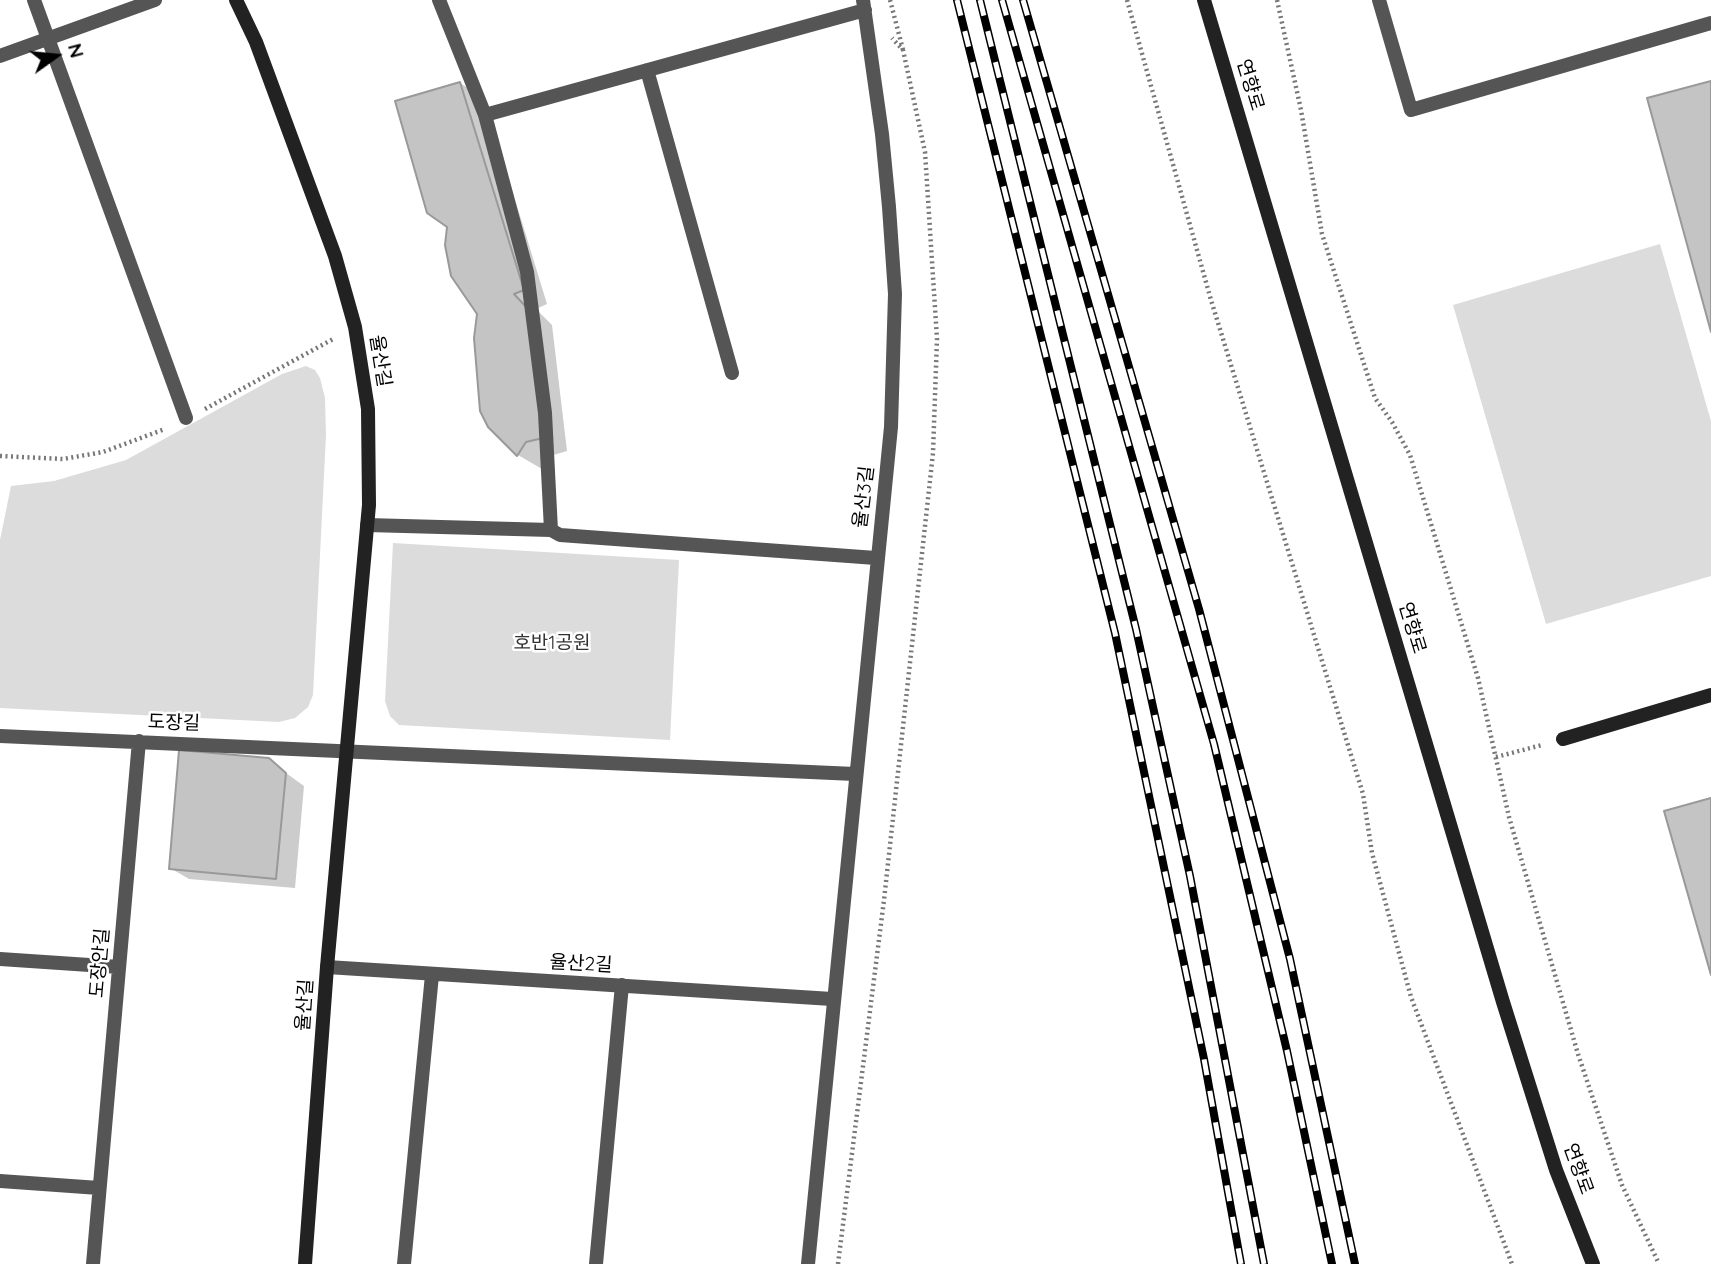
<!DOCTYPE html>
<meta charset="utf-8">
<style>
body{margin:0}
#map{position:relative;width:1711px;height:1264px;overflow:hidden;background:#fff;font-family:Quicksand,sans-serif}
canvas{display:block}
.north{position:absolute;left:21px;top:21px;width:70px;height:70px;-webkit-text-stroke:5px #fff;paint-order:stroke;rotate:75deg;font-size:19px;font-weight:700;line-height:28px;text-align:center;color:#000}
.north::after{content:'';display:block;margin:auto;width:24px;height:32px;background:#000;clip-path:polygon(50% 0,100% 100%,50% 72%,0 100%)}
</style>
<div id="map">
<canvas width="1711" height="1264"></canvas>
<div class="north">N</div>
</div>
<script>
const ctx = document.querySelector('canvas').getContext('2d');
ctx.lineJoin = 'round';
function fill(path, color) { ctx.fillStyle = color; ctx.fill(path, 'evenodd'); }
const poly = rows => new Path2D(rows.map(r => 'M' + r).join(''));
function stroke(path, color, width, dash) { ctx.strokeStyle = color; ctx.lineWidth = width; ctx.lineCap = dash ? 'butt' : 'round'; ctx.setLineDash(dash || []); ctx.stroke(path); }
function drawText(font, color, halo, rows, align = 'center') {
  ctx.font = font + ' Quicksand,"Noto Sans KR",sans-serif'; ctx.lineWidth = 5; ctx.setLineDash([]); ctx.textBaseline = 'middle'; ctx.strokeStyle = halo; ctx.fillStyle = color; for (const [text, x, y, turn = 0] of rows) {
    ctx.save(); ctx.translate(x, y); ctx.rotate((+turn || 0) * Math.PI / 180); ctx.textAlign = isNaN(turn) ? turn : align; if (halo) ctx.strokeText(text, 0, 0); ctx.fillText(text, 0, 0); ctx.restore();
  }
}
const green = poly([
 [1660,244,1711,421,1711,576,1546,624,1453,305],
 [306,366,315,370,320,378,325,398,326,435,313,695,308,707,295,718,279,722,0,708,0,540,11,486,54,481,126,460,282,374],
 [393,543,679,560,670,740,399,725,390,716,385,701]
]);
const shadow = poly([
 [460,83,484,98,547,304,536,309,552,325,567,451,550,456,542,469,518,455,489,426],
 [268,760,304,786,295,888,189,879,170,868]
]);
const building = poly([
 [1711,81,1711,332,1647,98,1711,81],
 [460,82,524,290,514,294,528,309,543,438,526,442,517,456,488,427,480,411,474,338,477,314,451,276,445,245,447,227,427,213,395,101,460,82],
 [179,750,269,758,286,773,276,879,169,869,179,750],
 [1711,798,1711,975,1664,811,1711,798]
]);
const path = poly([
 [890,0,903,50],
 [1127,0,1211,300,1363,794,1372,853,1411,997,1512,1264],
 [1277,0,1301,110,1322,234,1375,398,1392,422,1410,455,1478,678,1509,817,1578,1054,1622,1185,1659,1264],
 [205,409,335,338],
 [0,456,63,459,103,452,165,429],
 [1496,757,1542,745],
 [838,1264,884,900,933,453,937,339,925,152,903,50,892,38]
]);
const street = poly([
 [34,0,186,418],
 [439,0,485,115,527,272,545,413,551,530,560,535,876,558],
 [1379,0,1411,110,1711,23],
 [0,56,155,0],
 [647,70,732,373],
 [485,115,865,10],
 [367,525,551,530],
 [0,736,855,774],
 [0,959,119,967],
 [327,967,832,999],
 [0,1181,99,1188],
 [93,1264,139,741],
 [404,1264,432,975],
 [596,1264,622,985],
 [808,1264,891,427,895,294,889,207,882,134,863,0]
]);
const secondary = poly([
 [236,0,256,42,335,256,355,327,368,409,369,505,327,967,305,1264],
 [1204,0,1503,1002,1556,1170,1593,1264],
 [1563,739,1711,695]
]);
const rail = poly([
 [957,0,1115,633,1204,1059,1241,1264],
 [980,0,1136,629,1190,876,1264,1264],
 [1002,0,1214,744,1287,1051,1332,1264],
 [1023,0,1199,609,1290,959,1355,1264]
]);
const streetNames = [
 ["연향로",1250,85,73],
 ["율산길",380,361,81],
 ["율산3길",864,497,-83],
 ["연향로",1412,628,73],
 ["도장길",174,723,2],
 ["도장안길",100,963,-85],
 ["율산2길",581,964,3],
 ["율산길",305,1005,-86],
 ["연향로",1578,1169,70]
];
const parkNames = [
 ["호반1공원",552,643]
];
fill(green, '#dcdcdc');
fill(shadow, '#0003');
fill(building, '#c4c4c4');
stroke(building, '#999', 2);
stroke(path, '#777', 4.5, [2, 3.5]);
stroke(street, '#555', 14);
stroke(secondary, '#222', 14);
stroke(rail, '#000', 8);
stroke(rail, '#fff', 5, [16]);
drawText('19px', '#000', '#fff', streetNames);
drawText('19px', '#333', '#fff', parkNames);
</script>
